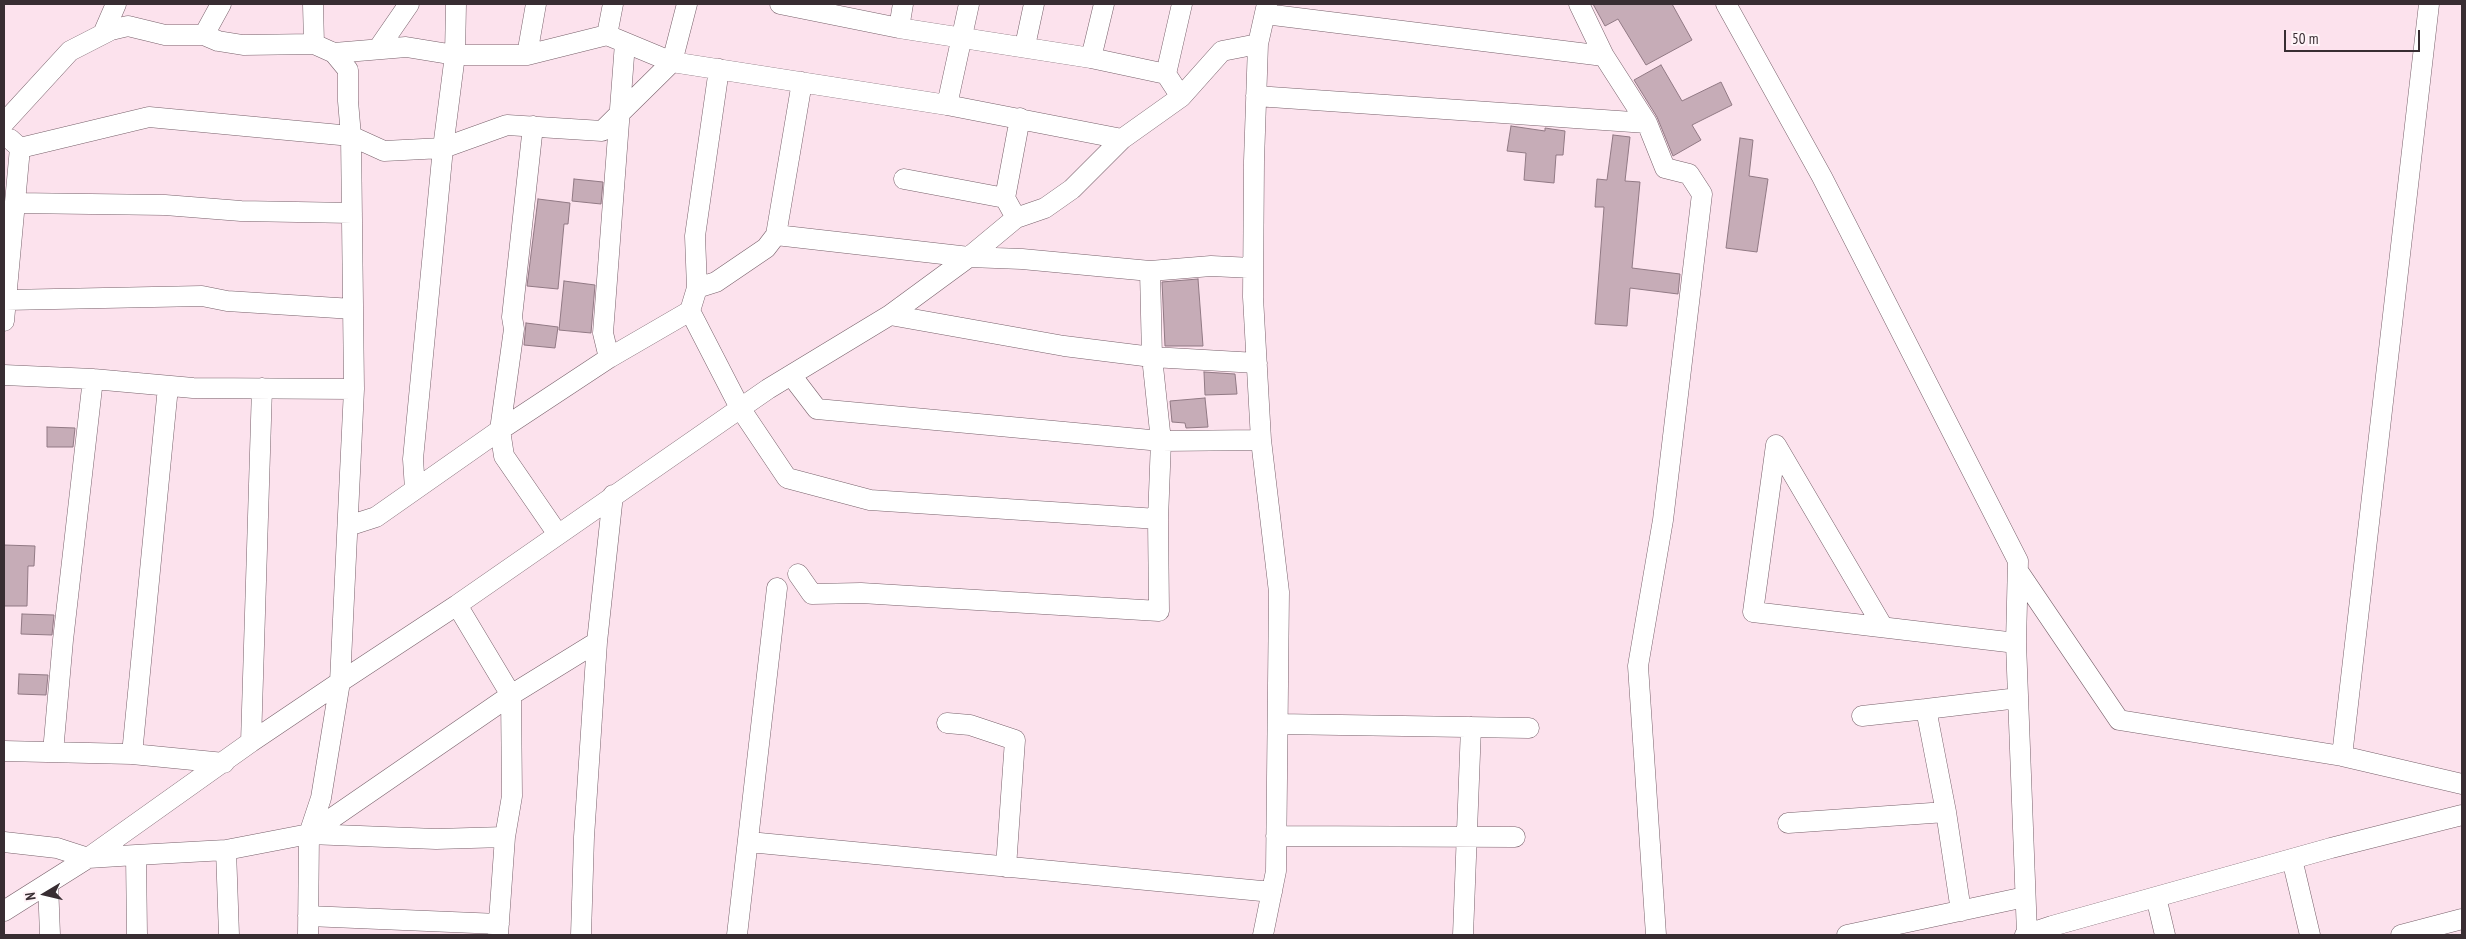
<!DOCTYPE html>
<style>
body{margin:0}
#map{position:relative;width:2466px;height:939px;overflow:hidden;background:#fce2ed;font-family:"PT Sans Narrow",sans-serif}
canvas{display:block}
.frame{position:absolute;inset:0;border:5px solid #382d32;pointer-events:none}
.north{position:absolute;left:20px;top:869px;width:50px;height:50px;-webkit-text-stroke:4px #fff4f8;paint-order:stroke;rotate:261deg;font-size:14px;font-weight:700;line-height:20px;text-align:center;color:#382d32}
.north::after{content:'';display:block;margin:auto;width:18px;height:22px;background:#382d32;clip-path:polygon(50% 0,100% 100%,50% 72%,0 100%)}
.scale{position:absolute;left:2284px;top:30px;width:136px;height:22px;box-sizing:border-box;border:2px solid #382d32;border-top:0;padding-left:6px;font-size:15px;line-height:18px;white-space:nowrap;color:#382d32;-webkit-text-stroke:4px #fff4f8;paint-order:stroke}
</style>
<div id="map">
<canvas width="2466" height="939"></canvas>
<div class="frame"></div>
<div class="north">N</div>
<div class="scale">50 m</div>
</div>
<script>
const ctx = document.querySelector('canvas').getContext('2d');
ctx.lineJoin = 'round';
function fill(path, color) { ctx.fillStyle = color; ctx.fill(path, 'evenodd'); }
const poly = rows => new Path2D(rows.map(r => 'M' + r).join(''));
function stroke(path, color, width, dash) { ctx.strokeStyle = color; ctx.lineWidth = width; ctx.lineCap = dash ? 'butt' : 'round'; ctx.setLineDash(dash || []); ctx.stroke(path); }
const building = poly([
 [1593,4,1672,4,1692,40,1646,65,1618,19,1605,26,1593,4],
 [1661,65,1682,101,1721,82,1732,105,1692,125,1701,140,1673,156,1657,117,1634,80,1661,65],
 [1511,126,1545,131,1545,128,1565,131,1563,155,1556,155,1554,183,1524,180,1526,153,1507,151,1511,126],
 [1613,135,1630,137,1625,181,1640,182,1632,268,1680,274,1678,294,1630,288,1627,326,1595,324,1604,207,1595,207,1597,179,1607,180,1613,135],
 [1740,138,1753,140,1749,176,1768,179,1757,252,1726,248,1740,138],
 [574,179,603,182,601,204,572,201,574,179],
 [538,199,570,203,568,224,564,224,558,289,527,286,538,199],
 [1198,279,1203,346,1165,346,1162,282,1198,279],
 [564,281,595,285,591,333,559,330,564,281],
 [526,323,558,327,555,348,524,345,526,323],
 [1204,372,1235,374,1237,394,1205,395,1204,372],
 [1205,398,1208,427,1186,428,1185,423,1172,422,1170,401,1205,398],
 [47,427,75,428,73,447,47,447,47,427],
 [4,545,35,546,34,566,28,566,27,606,4,606,4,545],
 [22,614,54,615,52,635,21,634,22,614],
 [19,674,48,675,46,695,18,694,19,674]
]);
const minor = poly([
 [221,4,204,35,218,41,243,45,314,44,334,53,348,70,348,101,351,136,384,151,443,148,507,125,602,131,672,62,607,35,613,4],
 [313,4,314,44],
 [687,4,672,62,947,105,1122,139],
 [780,4,899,28,1091,58,1166,74,1181,97],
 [1579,4,1604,56],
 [1726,4,1822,177,2018,561,2016,643,2027,934],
 [899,28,903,4],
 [103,34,116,4],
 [1025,46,1034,4],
 [378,49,409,4],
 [334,53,406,47,455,55,527,55,607,35],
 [527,55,536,4],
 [1091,58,1104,4],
 [719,69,695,236,697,288,690,311,740,408,787,478,870,500,1158,519],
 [1166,74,1182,4],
 [1256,96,1647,123,1604,56,1265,14],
 [947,105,969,4],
 [4,123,70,51,111,30,128,26,165,35,204,35],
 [1647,123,1665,168,1689,174,1702,194,1663,520,1638,666,1656,935],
 [533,126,512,317,514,329,500,430,504,456,557,533],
 [4,138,10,139,20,148,4,321],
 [20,148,149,117,351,136,354,389,340,682,251,742,88,858,136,855,137,935],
 [904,179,1005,198],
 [16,203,165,205,241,211,352,213],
 [1016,218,1005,198,1020,118],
 [776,235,969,257,1016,218,1045,208,1072,189,1122,139,1181,97,1222,51,1258,44],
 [697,288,716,282,766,248,776,235,802,82],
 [6,300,202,296,227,301,353,309],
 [890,315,1064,346,1152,357,1257,363],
 [609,358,603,333,625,43],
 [4,375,93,379,193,388,354,389],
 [791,375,817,409,1161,441,1261,440],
 [415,489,413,459,443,148,455,55,456,4],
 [348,526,376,517,500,430,609,358,690,311],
 [2018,571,2119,720,2342,756,2462,784],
 [798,574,812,594,861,593,1159,611,1158,519,1161,441,1152,357,1150,271],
 [457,605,511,695,512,796,505,837,498,935],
 [1883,627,1776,445,1753,612,2016,643],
 [1862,716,1926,709],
 [947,723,970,725,1015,740,1006,867],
 [1278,724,1529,728],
 [251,742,262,388],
 [4,751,132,754,224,763],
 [53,752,63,640,93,379],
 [132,754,168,387],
 [2342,756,2429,4],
 [1946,812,1961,911],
 [1788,823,1946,812,1926,709,2018,698],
 [309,834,321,798,340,682,457,605,768,389,890,315,969,257,1022,259,1150,271,1211,266,1253,268],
 [309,834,511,695,597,642],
 [309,834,436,839,505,837],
 [1276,836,1515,837],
 [4,842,57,848,88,858,4,911],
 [749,842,1272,892],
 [226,850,229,935],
 [136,855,226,850,309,834,308,935],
 [2292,859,2310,935],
 [48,883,50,935],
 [2156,897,2165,935],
 [308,916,499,924],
 [581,935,584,837,597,642,613,495],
 [737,935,777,588],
 [1263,935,1276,871,1279,592,1261,440,1253,297,1254,161,1258,44,1267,4],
 [1463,935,1471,727],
 [1847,935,2025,897],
 [2025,935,2052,926,2331,848,2462,815],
 [2401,935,2462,919]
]);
fill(building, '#c6acb7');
stroke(building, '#917984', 1);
stroke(minor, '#78616b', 21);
stroke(minor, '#fff', 20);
</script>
